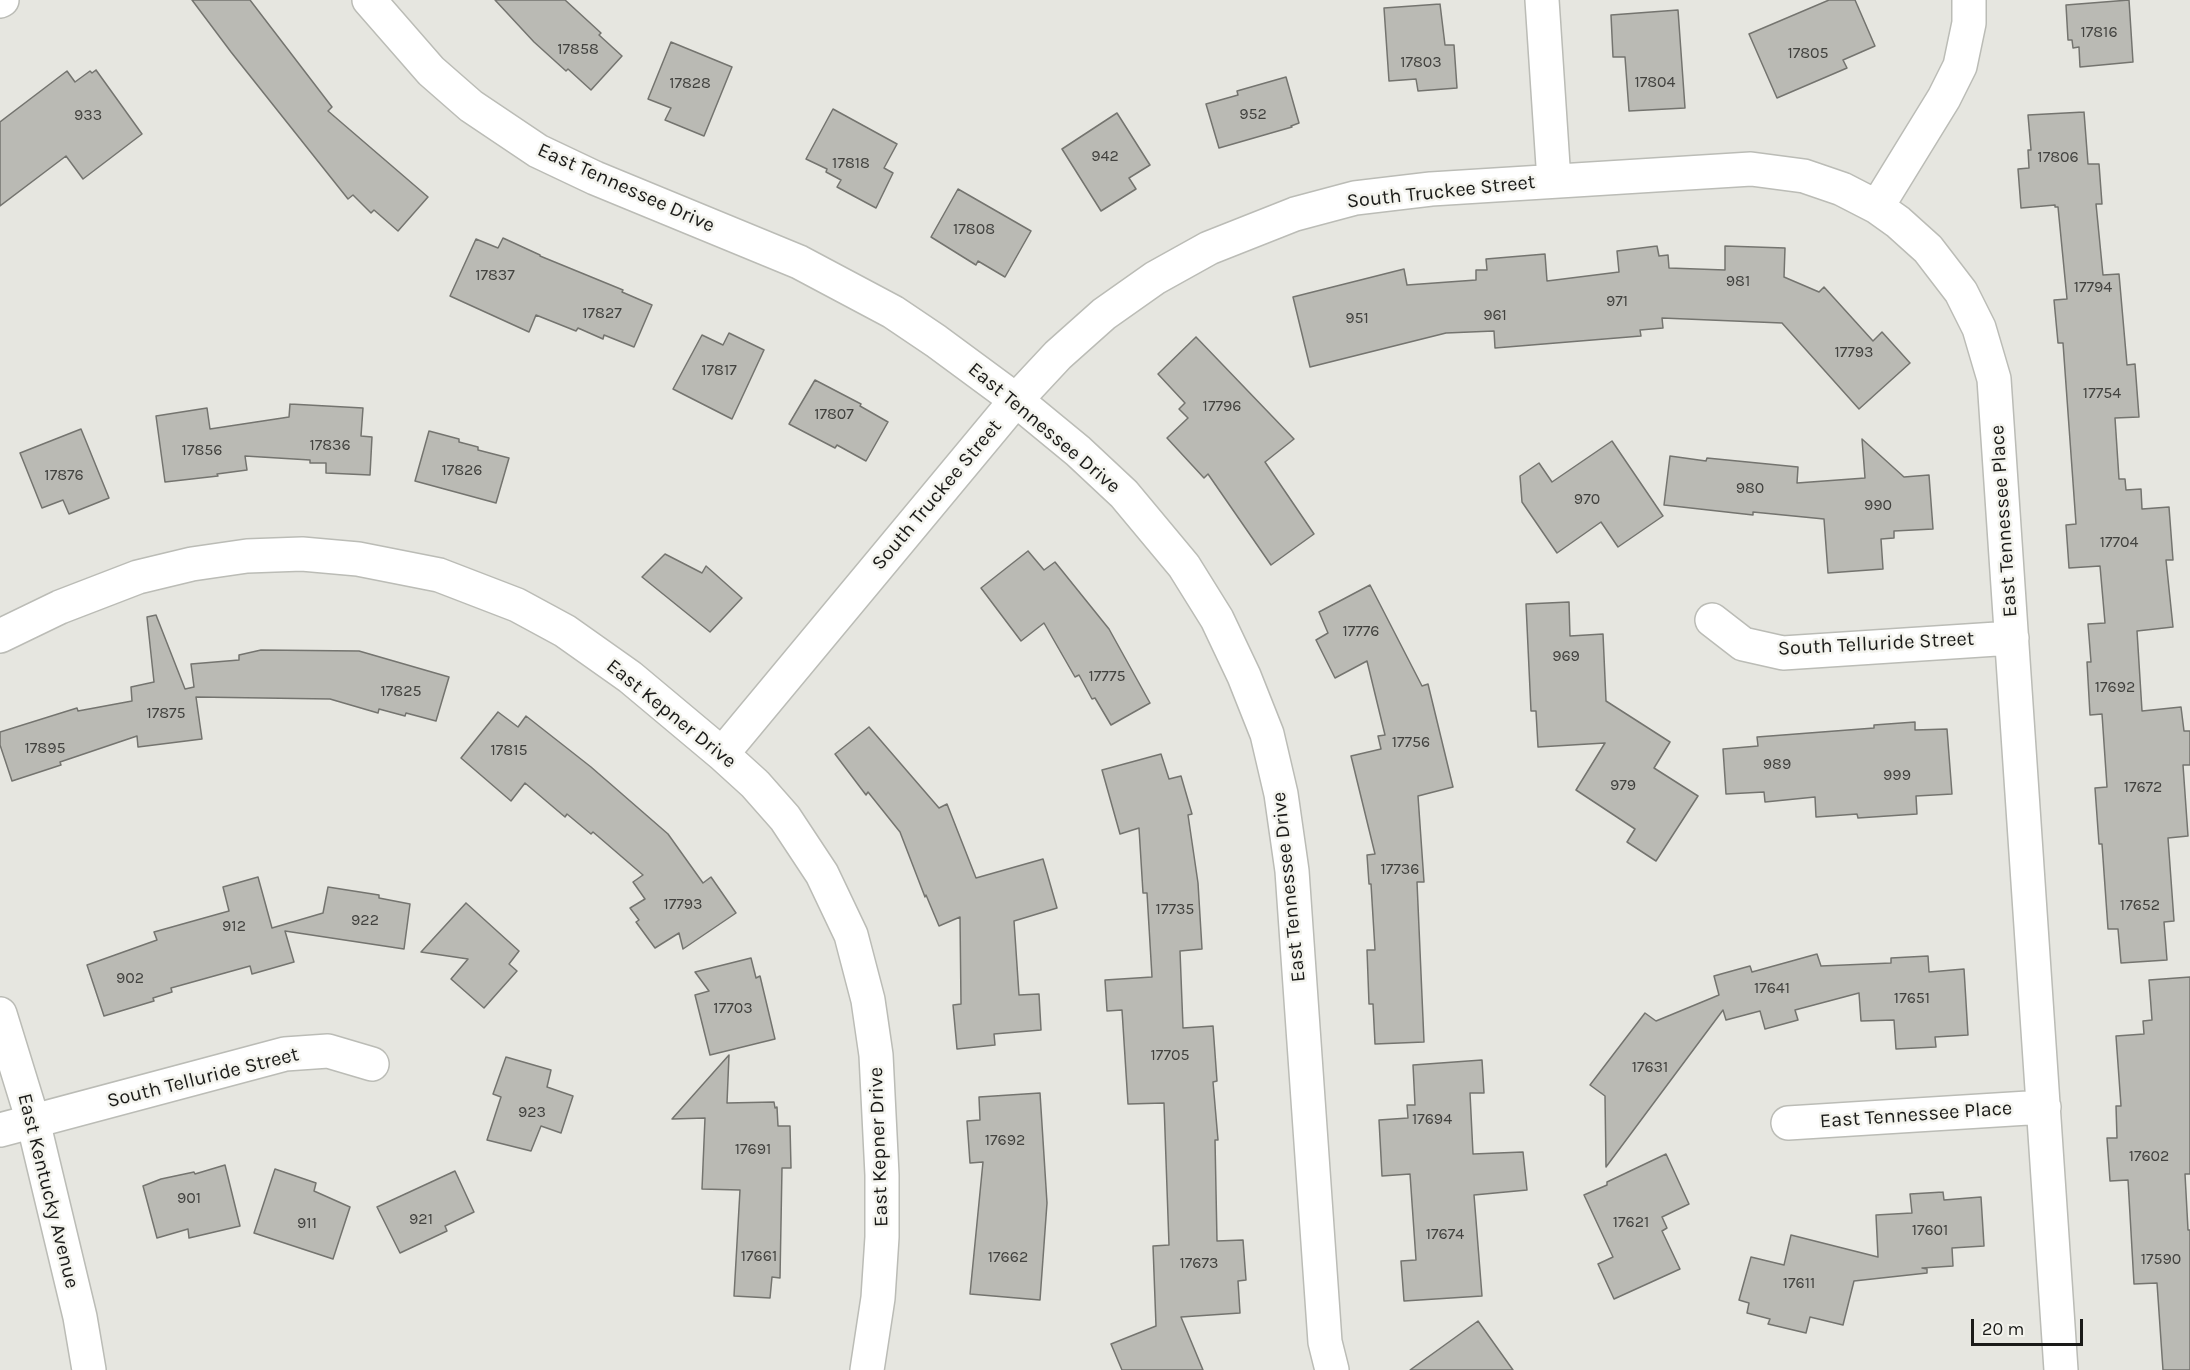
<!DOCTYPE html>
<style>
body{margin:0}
#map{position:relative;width:2190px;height:1370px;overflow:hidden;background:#e6e6e0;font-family:Karla,sans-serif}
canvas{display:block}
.scale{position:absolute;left:1971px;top:1319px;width:112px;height:27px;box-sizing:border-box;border:3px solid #1a1a18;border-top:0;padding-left:8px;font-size:18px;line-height:21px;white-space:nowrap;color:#1a1a18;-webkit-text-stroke:4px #f3f3ed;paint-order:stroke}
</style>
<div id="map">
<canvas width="2190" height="1370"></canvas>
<div class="scale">20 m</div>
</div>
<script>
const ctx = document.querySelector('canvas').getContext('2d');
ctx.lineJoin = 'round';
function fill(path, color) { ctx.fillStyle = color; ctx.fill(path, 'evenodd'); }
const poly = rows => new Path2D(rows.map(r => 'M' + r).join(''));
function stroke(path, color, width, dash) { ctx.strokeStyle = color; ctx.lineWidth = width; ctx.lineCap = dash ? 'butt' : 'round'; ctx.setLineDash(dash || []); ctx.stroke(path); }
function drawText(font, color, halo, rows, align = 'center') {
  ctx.font = font + ' Karla,sans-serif'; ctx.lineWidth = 5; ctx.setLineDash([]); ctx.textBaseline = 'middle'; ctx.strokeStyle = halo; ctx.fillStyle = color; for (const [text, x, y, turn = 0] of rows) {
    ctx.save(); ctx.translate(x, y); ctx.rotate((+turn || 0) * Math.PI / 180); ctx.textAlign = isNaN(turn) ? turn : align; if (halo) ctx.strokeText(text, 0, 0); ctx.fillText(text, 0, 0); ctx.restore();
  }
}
const building = poly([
 [192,0,250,0,332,107,328,111,428,197,398,231,374,210,371,213,353,195,348,199,231,52,192,0],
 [495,0,565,0,601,33,599,35,622,56,591,90,568,69,566,71,534,42,495,0],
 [1829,0,1855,0,1875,46,1843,60,1847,68,1777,98,1749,34,1829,0],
 [2129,0,2133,62,2080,67,2079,47,2073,48,2072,40,2068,40,2066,5,2129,0],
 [1440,4,1445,45,1454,45,1457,88,1418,91,1416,79,1389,81,1384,8,1440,4],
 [1678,10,1685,108,1629,111,1625,57,1613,57,1611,15,1678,10],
 [671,42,732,67,704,136,665,120,671,108,648,99,671,42],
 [96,70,142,134,83,179,66,156,0,206,0,122,67,71,75,82,90,71,92,73,96,70],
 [1286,77,1299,123,1291,126,1292,127,1219,148,1206,104,1238,95,1237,91,1286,77],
 [833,109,897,144,884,168,893,173,876,208,837,187,841,180,826,172,827,169,806,159,833,109],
 [2084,112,2088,164,2099,164,2102,204,2096,204,2103,275,2119,274,2127,365,2135,364,2139,417,2115,418,2119,479,2125,479,2126,490,2141,489,2142,509,2169,507,2173,560,2166,560,2173,627,2137,631,2142,711,2181,707,2184,731,2190,731,2190,765,2183,765,2188,836,2168,838,2174,921,2164,922,2167,960,2121,963,2118,929,2108,929,2102,844,2099,844,2095,788,2107,787,2102,714,2090,715,2087,662,2091,662,2088,624,2105,623,2100,566,2069,568,2066,525,2076,524,2063,343,2058,343,2054,300,2067,299,2058,207,2055,207,2055,205,2021,208,2018,169,2029,168,2028,150,2031,150,2028,115,2084,112],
 [1117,113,1150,165,1129,178,1136,189,1101,211,1062,149,1117,113],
 [958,189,1031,231,1005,277,978,261,976,265,931,237,958,189],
 [503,238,540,255,540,256,623,290,622,292,652,305,634,347,604,335,603,339,578,328,576,331,536,315,529,332,450,296,476,239,498,248,503,238],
 [1657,246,1659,256,1668,255,1669,268,1725,270,1725,246,1785,248,1784,277,1819,292,1824,287,1873,341,1882,332,1910,363,1859,409,1782,323,1662,318,1663,328,1640,330,1641,336,1495,348,1494,331,1446,333,1310,367,1293,297,1404,269,1407,285,1476,280,1476,270,1487,270,1486,259,1545,254,1547,281,1619,272,1617,251,1657,246],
 [729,333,764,350,732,419,673,389,702,335,723,345,729,333],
 [1196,337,1294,439,1265,462,1314,534,1271,565,1208,474,1204,478,1167,438,1188,418,1179,409,1185,403,1158,374,1196,337],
 [815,380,861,404,860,406,888,422,866,461,837,445,835,448,789,424,815,380],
 [290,404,363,408,361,436,372,437,370,475,326,473,326,463,310,463,310,460,245,456,247,470,217,474,218,476,165,482,156,416,207,408,210,429,289,417,290,404],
 [81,429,109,498,69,514,63,500,42,508,20,453,81,429],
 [429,431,459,439,459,442,478,447,478,450,509,458,496,503,415,481,429,431],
 [1862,439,1904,477,1929,475,1933,529,1894,531,1894,538,1881,539,1883,569,1828,573,1824,519,1753,512,1753,515,1664,505,1670,456,1706,461,1707,458,1798,467,1797,483,1865,478,1862,439],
 [1612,441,1663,516,1618,547,1601,522,1557,553,1522,502,1520,476,1539,463,1552,482,1612,441],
 [1028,551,1044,570,1055,562,1109,629,1150,703,1111,725,1095,698,1092,699,1079,675,1075,677,1044,623,1021,641,981,588,1028,551],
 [665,554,702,573,706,566,742,598,710,632,642,577,665,554],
 [1370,585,1422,686,1428,684,1453,787,1418,796,1424,882,1417,882,1424,1042,1375,1044,1373,1004,1369,1004,1367,950,1375,950,1371,884,1369,884,1367,855,1375,854,1351,756,1381,749,1378,736,1385,735,1367,661,1335,678,1316,640,1328,633,1319,612,1370,585],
 [1569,602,1570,636,1603,634,1606,701,1670,742,1654,768,1698,796,1656,861,1627,842,1635,829,1576,790,1605,743,1538,747,1536,711,1531,711,1526,604,1569,602],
 [156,615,185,689,194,687,191,664,239,660,239,655,261,650,359,651,449,677,436,721,406,713,405,716,379,709,378,713,330,699,196,697,202,739,138,747,137,736,60,762,61,765,12,781,0,745,0,732,77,708,78,711,132,701,131,687,154,682,147,617,156,615],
 [498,712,518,727,526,716,591,767,668,834,703,883,711,877,736,913,683,949,679,933,655,948,636,922,639,920,630,908,645,899,633,882,643,875,593,832,591,834,567,814,565,817,525,783,511,801,461,758,498,712],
 [1915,722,1915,730,1947,729,1952,794,1916,796,1917,814,1858,818,1857,814,1816,817,1815,797,1765,802,1764,792,1726,794,1723,749,1758,746,1757,737,1874,728,1874,725,1915,722],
 [869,727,939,808,947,804,976,878,1043,859,1057,908,1014,921,1019,995,1039,994,1041,1030,994,1034,995,1045,957,1049,953,1005,961,1004,960,917,939,926,926,895,925,897,900,832,868,792,866,795,835,754,869,727],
 [1161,754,1169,779,1181,776,1192,814,1188,815,1198,883,1202,949,1180,951,1183,1028,1213,1026,1217,1081,1213,1082,1218,1140,1215,1140,1217,1241,1243,1240,1246,1280,1238,1281,1240,1313,1181,1317,1203,1370,1122,1370,1111,1344,1156,1326,1153,1246,1169,1245,1164,1103,1128,1104,1122,1010,1107,1011,1105,980,1152,977,1147,893,1143,893,1139,828,1120,834,1102,770,1161,754],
 [258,877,272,928,323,913,328,887,379,895,379,898,410,904,404,949,285,931,294,962,252,974,250,966,171,988,172,992,153,998,154,1001,104,1016,87,965,157,940,154,932,229,911,223,887,258,877],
 [466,903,519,951,509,964,517,971,484,1008,451,979,468,959,421,952,466,903],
 [1817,954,1821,966,1891,963,1891,958,1928,956,1929,972,1964,969,1968,1035,1935,1037,1936,1047,1896,1049,1894,1020,1861,1021,1859,993,1795,1010,1798,1020,1765,1029,1760,1011,1726,1020,1723,1010,1606,1167,1605,1096,1590,1085,1645,1013,1656,1021,1719,995,1714,976,1721,974,1750,966,1752,972,1817,954],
 [751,958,756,978,760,976,775,1039,710,1055,695,995,709,991,695,972,751,958],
 [2190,977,2190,1174,2185,1174,2188,1230,2190,1230,2190,1370,2163,1370,2157,1283,2134,1284,2128,1180,2110,1181,2107,1138,2117,1138,2116,1106,2121,1106,2116,1036,2144,1034,2143,1021,2152,1020,2149,980,2190,977],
 [729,1055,727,1103,774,1102,775,1108,777,1107,778,1126,790,1126,791,1168,782,1168,780,1278,772,1277,770,1298,734,1296,740,1190,702,1189,705,1118,672,1119,729,1055],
 [506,1057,551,1070,547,1087,573,1096,561,1133,541,1126,531,1151,487,1140,501,1097,493,1094,506,1057],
 [1482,1060,1484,1093,1470,1093,1473,1154,1523,1152,1527,1190,1474,1195,1482,1296,1404,1301,1401,1261,1416,1260,1410,1174,1382,1176,1379,1120,1408,1118,1407,1105,1415,1105,1413,1065,1482,1060],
 [1040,1093,1047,1203,1040,1300,970,1294,983,1162,970,1163,967,1121,980,1120,979,1097,1040,1093],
 [1666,1154,1689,1204,1662,1217,1667,1228,1662,1231,1680,1269,1614,1299,1598,1264,1613,1257,1584,1195,1607,1185,1607,1182,1666,1154],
 [225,1165,240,1226,189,1238,188,1229,157,1238,143,1186,161,1179,194,1172,195,1174,225,1165],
 [275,1169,316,1183,314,1191,350,1207,333,1259,254,1233,275,1169],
 [455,1171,474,1212,445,1226,447,1231,400,1253,377,1207,455,1171],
 [1943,1192,1944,1200,1981,1197,1984,1246,1952,1248,1953,1266,1922,1268,1927,1269,1927,1273,1854,1281,1843,1325,1810,1317,1806,1333,1768,1324,1770,1319,1747,1313,1749,1303,1739,1300,1751,1257,1784,1265,1791,1235,1878,1257,1876,1215,1912,1213,1910,1194,1943,1192],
 [1478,1321,1513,1370,1410,1370,1478,1321]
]);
const minor = poly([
 [369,0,431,71,471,106,538,151,595,178,799,262,893,312,936,341,1016,400,1078,451,1124,494,1184,566,1217,619,1244,676,1267,734,1281,794,1292,871,1325,1342,1332,1370],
 [1542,0,1554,181],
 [1877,207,1944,98,1960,66,1969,23,1969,0],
 [1712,620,1743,644,1783,653,2012,638],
 [0,636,60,607,138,577,192,564,247,556,302,554,358,559,439,575,517,605,565,631,630,677,722,754,755,784,785,818,822,874,851,935,868,1000,876,1055,882,1175,882,1237,878,1298,867,1370],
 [722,754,1016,400,1058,355,1104,314,1155,278,1209,248,1295,214,1355,198,1431,189,1751,169,1804,176,1842,189,1877,207,1898,222,1928,249,1961,292,1979,328,1994,379,2061,1370],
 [1788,1123,2044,1107],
 [0,1130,285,1054,328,1051,372,1064]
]);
const tertiary = poly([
 [0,1,2,0],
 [0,1014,33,1121,80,1317,89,1370]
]);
const numberNames = [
 ["17816",2099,32],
 ["17858",578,49],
 ["17805",1808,53],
 ["17803",1421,62],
 ["17804",1655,82],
 ["17828",690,83],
 ["952",1253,114],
 ["933",88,115],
 ["942",1105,156],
 ["17806",2058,157],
 ["17818",851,163],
 ["17808",974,229],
 ["17837",495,275],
 ["981",1738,281],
 ["17794",2093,287],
 ["971",1617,301],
 ["17827",602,313],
 ["961",1495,315],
 ["951",1357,318],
 ["17793",1854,352],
 ["17817",719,370],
 ["17754",2102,393],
 ["17796",1222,406],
 ["17807",834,414],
 ["17836",330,445],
 ["17856",202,450],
 ["17826",462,470],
 ["17876",64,475],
 ["980",1750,488],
 ["970",1587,499],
 ["990",1878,505],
 ["17704",2119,542],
 ["17776",1361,631],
 ["969",1566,656],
 ["17775",1107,676],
 ["17692",2115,687],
 ["17825",401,691],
 ["17875",166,713],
 ["17756",1411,742],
 ["17895",45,748],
 ["17815",509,750],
 ["989",1777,764],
 ["999",1897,775],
 ["979",1623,785],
 ["17672",2143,787],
 ["17736",1400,869],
 ["17793",683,904],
 ["17652",2140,905],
 ["17735",1175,909],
 ["922",365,920],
 ["912",234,926],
 ["902",130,978],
 ["17641",1772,988],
 ["17651",1912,998],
 ["17703",733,1008],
 ["17705",1170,1055],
 ["17631",1650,1067],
 ["923",532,1112],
 ["17694",1432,1119],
 ["17692",1005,1140],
 ["17691",753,1149],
 ["17602",2149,1156],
 ["901",189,1198],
 ["921",421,1219],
 ["17621",1631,1222],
 ["911",307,1223],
 ["17601",1930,1230],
 ["17674",1445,1234],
 ["17661",759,1256],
 ["17662",1008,1257],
 ["17590",2161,1259],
 ["17673",1199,1263],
 ["17611",1799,1283]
];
const streetNames = [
 ["East Tennessee Drive",626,188,24],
 ["South Truckee Street",1441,192,-6],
 ["East Tennessee Drive",1044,428,40],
 ["South Truckee Street",937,495,-50],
 ["East Tennessee Place",2004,521,-94],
 ["South Telluride Street",1876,644,-3],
 ["East Kepner Drive",671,714,39],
 ["East Tennessee Drive",1289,887,-96],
 ["South Telluride Street",203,1078,-14],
 ["East Tennessee Place",1916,1115,-4],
 ["East Kepner Drive",879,1147,-92],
 ["East Kentucky Avenue",48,1191,76]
];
fill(building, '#babab4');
stroke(building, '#74746f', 1.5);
stroke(minor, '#bbbcb6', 36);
stroke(tertiary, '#bbbcb6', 36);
stroke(minor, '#fff', 33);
stroke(tertiary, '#fff', 33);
drawText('16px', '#42423f', null, numberNames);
drawText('20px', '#1a1a18', '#f3f3ed', streetNames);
</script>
